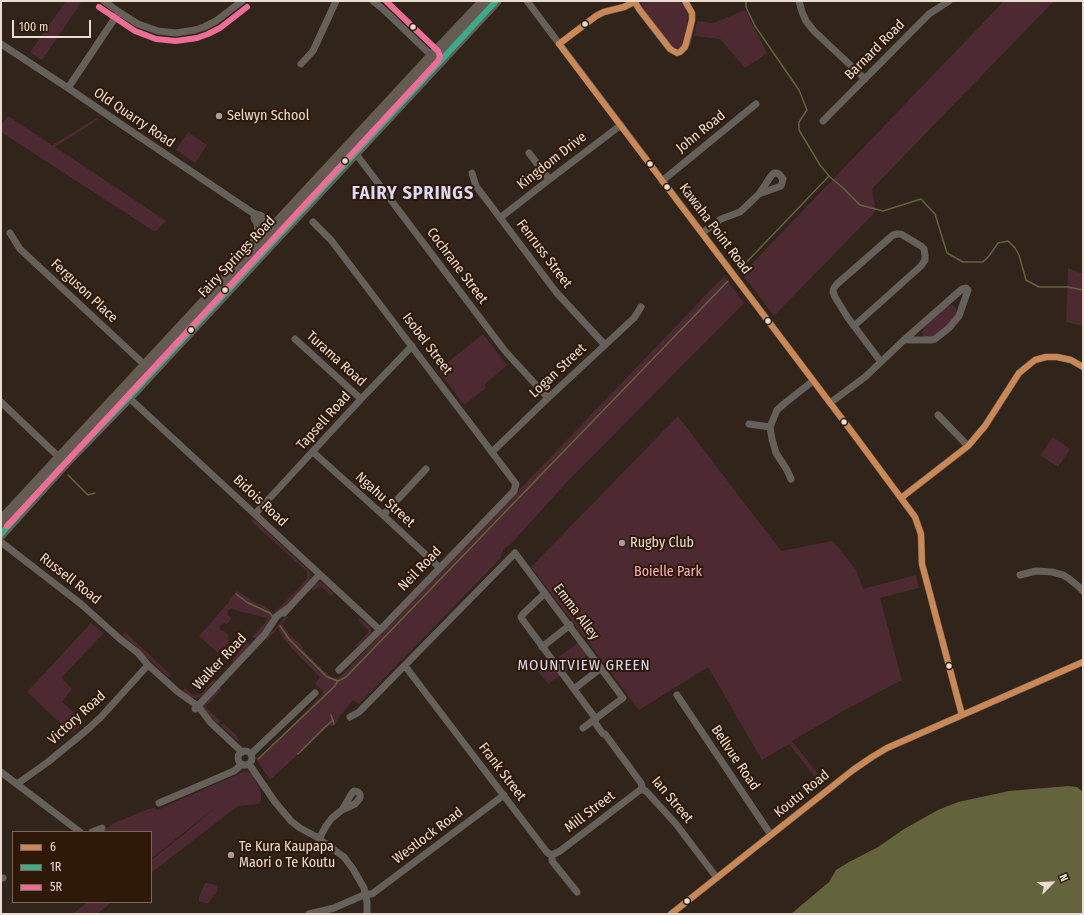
<!DOCTYPE html>
<style>
body{margin:0}
#map{position:relative;width:1084px;height:915px;overflow:hidden;background:#30241b;font-family:"Fira Sans Condensed",sans-serif}
canvas{display:block}
.frame{position:absolute;inset:0;border:2px solid #ebdcd2;pointer-events:none}
.legend{position:absolute;left:12px;top:831px;width:140px;height:72px;box-sizing:border-box;background:#2e1908;border:1px solid #7a6759;margin:0;padding:5px 7px;list-style:none;font-size:12px;color:#ebdcd2}
.legend li{display:flex;align-items:center;gap:8px;height:20px}
.legend b{width:20px;border:1px solid #7a6759}
.north{position:absolute;left:1032px;top:863px;width:40px;height:40px;-webkit-text-stroke:3px #2e1908;paint-order:stroke;rotate:66deg;font-size:11px;font-weight:700;line-height:16px;text-align:center;color:#ebdcd2}
.north::after{content:'';display:block;margin:auto;width:14px;height:18px;background:#ebdcd2;clip-path:polygon(50% 0,100% 100%,50% 72%,0 100%)}
.scale{position:absolute;left:12px;top:20px;width:79px;height:18px;box-sizing:border-box;border:2px solid #ebdcd2;border-top:0;padding-left:5px;font-size:12px;line-height:14px;white-space:nowrap;color:#ebdcd2;-webkit-text-stroke:3px #2e1908;paint-order:stroke}
</style>
<div id="map">
<canvas width="1084" height="915"></canvas>
<div class="frame"></div>
<ul class="legend">
<li><b style="height:5px;background:#cc8854"></b>6</li>
<li><b style="height:5px;background:#3aac88"></b>1R</li>
<li><b style="height:5px;background:#ed6d96"></b>5R</li>
</ul>
<div class="north">N</div>
<div class="scale">100 m</div>
</div>
<script>
const ctx = document.querySelector('canvas').getContext('2d');
ctx.lineJoin = 'round';
function fill(path, color) { ctx.fillStyle = color; ctx.fill(path, 'evenodd'); }
const poly = rows => new Path2D(rows.map(r => 'M' + r).join(''));
function stroke(path, color, width, dash) { ctx.strokeStyle = color; ctx.lineWidth = width; ctx.lineCap = dash ? 'butt' : 'round'; ctx.setLineDash(dash || []); ctx.stroke(path); }
function drawText(font, color, halo, rows, align = 'center') {
  ctx.font = font + ' "Fira Sans Condensed",sans-serif'; ctx.lineWidth = 4; ctx.setLineDash([]); ctx.textBaseline = 'middle'; ctx.strokeStyle = halo; ctx.fillStyle = color; for (const [text, x, y, turn = 0] of rows) {
    ctx.save(); ctx.translate(x, y); ctx.rotate((+turn || 0) * Math.PI / 180); ctx.textAlign = isNaN(turn) ? turn : align; if (halo) ctx.strokeText(text, 0, 0); ctx.fillText(text, 0, 0); ctx.restore();
  }
}
const green = poly([
 [66,1,82,1,42,60,30,52],
 [643,1,681,1,686,8,688,17,685,41,681,47,678,48,671,47,642,7,642,3],
 [1004,1,1054,1,872,189,876,211,774,316,742,274],
 [745,10,767,53,745,68,720,39,694,36,697,21,713,23],
 [8,116,52,145,97,118,99,119,55,147,166,221,155,232,1,132,1,125],
 [188,132,207,145,195,163,176,150],
 [1068,268,1083,274,1083,326,1066,322],
 [724,276,744,303,567,482,510,545,504,548,500,559,359,704,353,700,339,717,336,723,332,726,330,725,270,780,257,760,323,694,322,690,315,684,320,677,298,655,283,638,278,628,266,641,264,638,266,637,275,629,286,615,288,617,282,624,286,629,289,634,303,647,302,649,325,672,327,673,331,677,339,678],
 [951,305,954,306,956,309,956,314,946,327,933,337,923,337,922,332,924,327,948,306],
 [483,334,507,365,484,385,486,388,464,405,438,370],
 [678,416,781,551,833,541,856,570,863,589,916,575,919,588,880,598,902,680,843,711,792,741,825,783,821,785,789,744,762,760,708,667,639,710,531,567],
 [1053,437,1070,449,1058,467,1040,455],
 [254,519,309,571,311,575,310,578,310,580,255,639,252,637,268,619,264,617,238,611,231,608,227,611,228,613,227,614,231,618,229,622,227,624,224,623,221,625,219,628,220,630,224,631,228,635,229,643,218,653,199,636,229,602,230,598,237,591,248,597,251,601,265,606,273,614,307,579,307,572,251,521],
 [320,582,324,584,333,593,331,596,322,587,316,588,313,591,311,588,315,584],
 [359,618,371,628,371,633,357,647,355,646,368,633,368,630,358,620],
 [91,623,104,633,61,678,72,689,62,702,85,722,71,733,27,692],
 [125,632,171,675,170,675,168,677,123,635],
 [247,642,250,645,234,662,232,660],
 [579,642,588,655,565,672,556,659],
 [550,661,561,675,548,684,538,671],
 [214,679,216,681,200,697,195,698,190,697,183,691,185,688,193,695,201,694],
 [220,687,221,690,205,707,221,721,218,724,206,712,203,708,203,706,204,703],
 [223,723,235,734,240,740,237,741,221,726],
 [243,772,248,772,253,775,261,792,261,800,259,804,238,806,151,873,151,860,184,834,218,805,151,859,151,832,103,832,112,824,148,809,154,808,157,810],
 [205,883,213,884,217,886,218,890,210,901,208,903,199,902,199,897],
 [88,902,112,902,97,914,72,914]
]);
const water = poly([
 [1068,786,1077,787,1083,792,1083,914,791,914,829,882,836,870,849,862,878,847,904,829,938,810,958,802,1009,791]
]);
const stream = poly([
 [746,1,746,7,755,26,799,90,807,110,799,122,799,130,820,165,830,177,843,188,860,205,883,211,921,199,935,214,947,253,963,262,983,262,989,256,998,243,1008,241,1015,248,1019,255,1026,280,1039,287,1068,287,1083,290],
 [740,269,829,176],
 [68,475,88,495,95,493],
 [236,594,248,603,270,613,273,617],
 [280,626,289,639,327,677,338,681,346,677,728,281],
 [331,715,334,724],
 [298,754,325,727,333,720],
 [258,759,334,687,338,681]
]);
const minor = poly([
 [104,1,119,12,138,24,158,31,176,33,195,30,204,27,216,21,242,1],
 [373,1,383,9,434,58],
 [527,1,855,436,915,517,921,534,922,564,962,715],
 [799,1,802,12,806,21,814,31,865,79],
 [635,2,639,9,670,49,677,53,680,52,685,47,687,42,692,20,692,13,685,1],
 [1,44,68,88,125,127,253,213,260,215,273,222,278,223],
 [559,44,596,16,604,12,624,7,636,1],
 [301,64,313,51,336,1],
 [68,88,119,12],
 [823,121,929,14,949,1],
 [353,150,505,351,548,398],
 [529,153,549,179],
 [472,173,476,186,556,292,605,345],
 [662,181,756,104],
 [500,218,546,182,621,125],
 [313,222,331,240,516,484,514,491,380,630,339,670],
 [10,233,20,249,148,368],
 [702,233,721,219,740,212,759,194,771,176,774,173,777,173,780,175,782,178,783,179,782,183,781,186,759,194],
 [854,326,921,266,925,260,925,255,924,249,921,246,901,234,897,234,893,235,837,284,834,288,833,292,835,297,848,318,881,362],
 [295,339,361,399],
 [126,395,380,630],
 [1,402,62,460],
 [830,403,865,377,904,340,962,289,966,288,968,290,959,316,949,328,935,339,931,340,904,340],
 [938,415,968,446],
 [749,424,770,427],
 [313,452,383,515,440,568],
 [492,452,548,398,634,318,641,307],
 [791,479,787,470,776,453,772,439,770,427,777,410,785,403,813,381],
 [901,498,968,446,985,426,1019,373,1031,363,1035,360,1046,357,1057,357,1071,360,1083,367],
 [255,514,361,399,412,346],
 [383,515,426,469],
 [1,542,81,604,120,639,138,653,148,665,178,692,198,706,210,722,242,752],
 [1020,575,1036,571,1052,572,1063,575,1068,578,1078,586,1083,591],
 [545,593,523,614,521,617,522,619,596,719],
 [284,613,319,575],
 [542,647,570,625],
 [405,666,546,851,548,853,552,855,552,861,577,892],
 [574,689,601,668],
 [677,695,771,835],
 [195,709,265,634,277,616,287,609],
 [350,717,359,712,515,553,623,698,583,728],
 [593,720,603,734,605,734,641,783,643,790,646,791,676,824,717,878],
 '238 758a7 7 0 1 1 14 0a7 7 0 1 1-14 0Z',
 [251,754,315,693],
 [249,764,275,802,291,821,300,828,315,836,344,857,353,869,364,888,367,902,367,914],
 [1,772,80,832],
 [17,784,48,762,88,729,101,717,148,665],
 [159,803,234,771,241,765],
 [92,832,102,828],
 [319,839,326,826,332,818,342,810,355,804,360,798,360,794,358,792,354,791,352,793,342,810],
 [552,855,560,851,640,790,643,790],
 [1,878,3,878],
 [309,914,334,908,366,894,372,894,504,795],
 [671,914,853,770,872,757,887,748,1083,662]
]);
const highway = poly([
 [253,244,257,239,260,232,259,223,256,218],
 [1,521,432,56,484,1],
 [1,534,65,463,129,397,496,1]
]);
const bus1 = poly([
 [636,1,624,7,604,12,596,16,559,44,855,436,915,517,921,534,922,564,962,715],
 [635,2,639,9,670,49,677,53,680,52,685,47,692,20,692,13,685,1],
 [901,498,968,446,985,426,1019,373,1035,360,1046,357,1057,357,1071,360,1083,367],
 [671,914,853,770,872,757,887,748,1083,662]
]);
const bus2 = poly([
 [1,534,65,463,129,397,496,1]
]);
const bus3 = poly([
 [99,7,135,31,156,39,176,41,197,38,208,34,220,28,247,7],
 [7,526,438,61,440,56,438,51,386,1]
]);
const markers = [
 [585,24,3.5,"#ebdcd2"],
 [413,27,3.5,"#ebdcd2"],
 [219,116,4,"#aa9c92"],
 [345,161,3.5,"#ebdcd2"],
 [650,164,3.5,"#ebdcd2"],
 [667,187,3.5,"#ebdcd2"],
 [225,290,3.5,"#ebdcd2"],
 [768,321,3.5,"#ebdcd2"],
 [191,330,3.5,"#ebdcd2"],
 [844,422,3.5,"#ebdcd2"],
 [622,543,4,"#aa9c92"],
 [949,666,3.5,"#ebdcd2"],
 [231,855,4,"#aa9c92"],
 [687,901,3.5,"#ebdcd2"]
];
const streetNames = [
 ["Barnard Road",875,50,-45],
 ["Old Quarry Road",134,118,34],
 ["John Road",701,132,-39],
 ["Kingdom Drive",552,161,-38],
 ["Kawaha Point Road",715,229,53],
 ["Fenruss Street",544,254,53],
 ["Fairy Springs Road",237,257,-47],
 ["Cochrane Street",457,266,53],
 ["Ferguson Place",84,291,43],
 ["Isobel Street",427,344,53],
 ["Turama Road",336,359,42],
 ["Logan Street",558,371,-43],
 ["Tapsell Road",324,421,-48],
 ["Ngahu Street",385,500,42],
 ["Bidois Road",260,501,43],
 ["Neil Road",420,569,-46],
 ["Russell Road",70,579,38],
 ["Emma Alley",576,612,53],
 ["Walker Road",220,662,-47],
 ["Victory Road",77,718,-42],
 ["Bellvue Road",735,758,56],
 ["Frank Street",502,772,53],
 ["Koutu Road",802,794,-39],
 ["Ian Street",672,800,50],
 ["Mill Street",590,812,-37],
 ["Westlock Road",428,836,-37]
];
const poiNames = [
 ["Selwyn School",227,116],
 ["Rugby Club",630,543],
 ["Te Kura Kaupapa",239,847],
 ["Maori o Te Koutu",239,863]
];
const parkNames = [
 ["Boielle Park",668,572]
];
const neighbourhoodNames = [
 ["MOUNTVIEW GREEN",584,666]
];
const districtNames = [
 ["FAIRY SPRINGS",413,194]
];
fill(green, '#4d2a31');
fill(water, '#63633c');
stroke(stream, '#63633c', 1.5);
stroke(minor, '#656059', 7);
stroke(highway, '#645b52', 11);
stroke(bus1, '#cc8854', 6);
stroke(bus2, '#3aac88', 6);
stroke(bus3, '#ed6d96', 6);
for (const [x, y, r, color] of markers) { const dot = new Path2D(); dot.arc(x, y, r, 0, 2 * Math.PI); ctx.fillStyle = color; ctx.fill(dot); stroke(dot, '#2e1908', 1.5); }
drawText('14px', '#ebdcd2', '#2e1908', streetNames);
drawText('14px', '#ebdcd2', '#2e1908', poiNames, 'left');
drawText('14px', '#fdb1c0', '#2e1908', parkNames);
ctx.letterSpacing = '1px';
drawText('15px', '#dad9f6', '#2e1908', neighbourhoodNames);
ctx.letterSpacing = '0px';
ctx.letterSpacing = '1px';
drawText('bold 18px', '#dad9f6', '#2e1908', districtNames);
ctx.letterSpacing = '0px';
</script>
